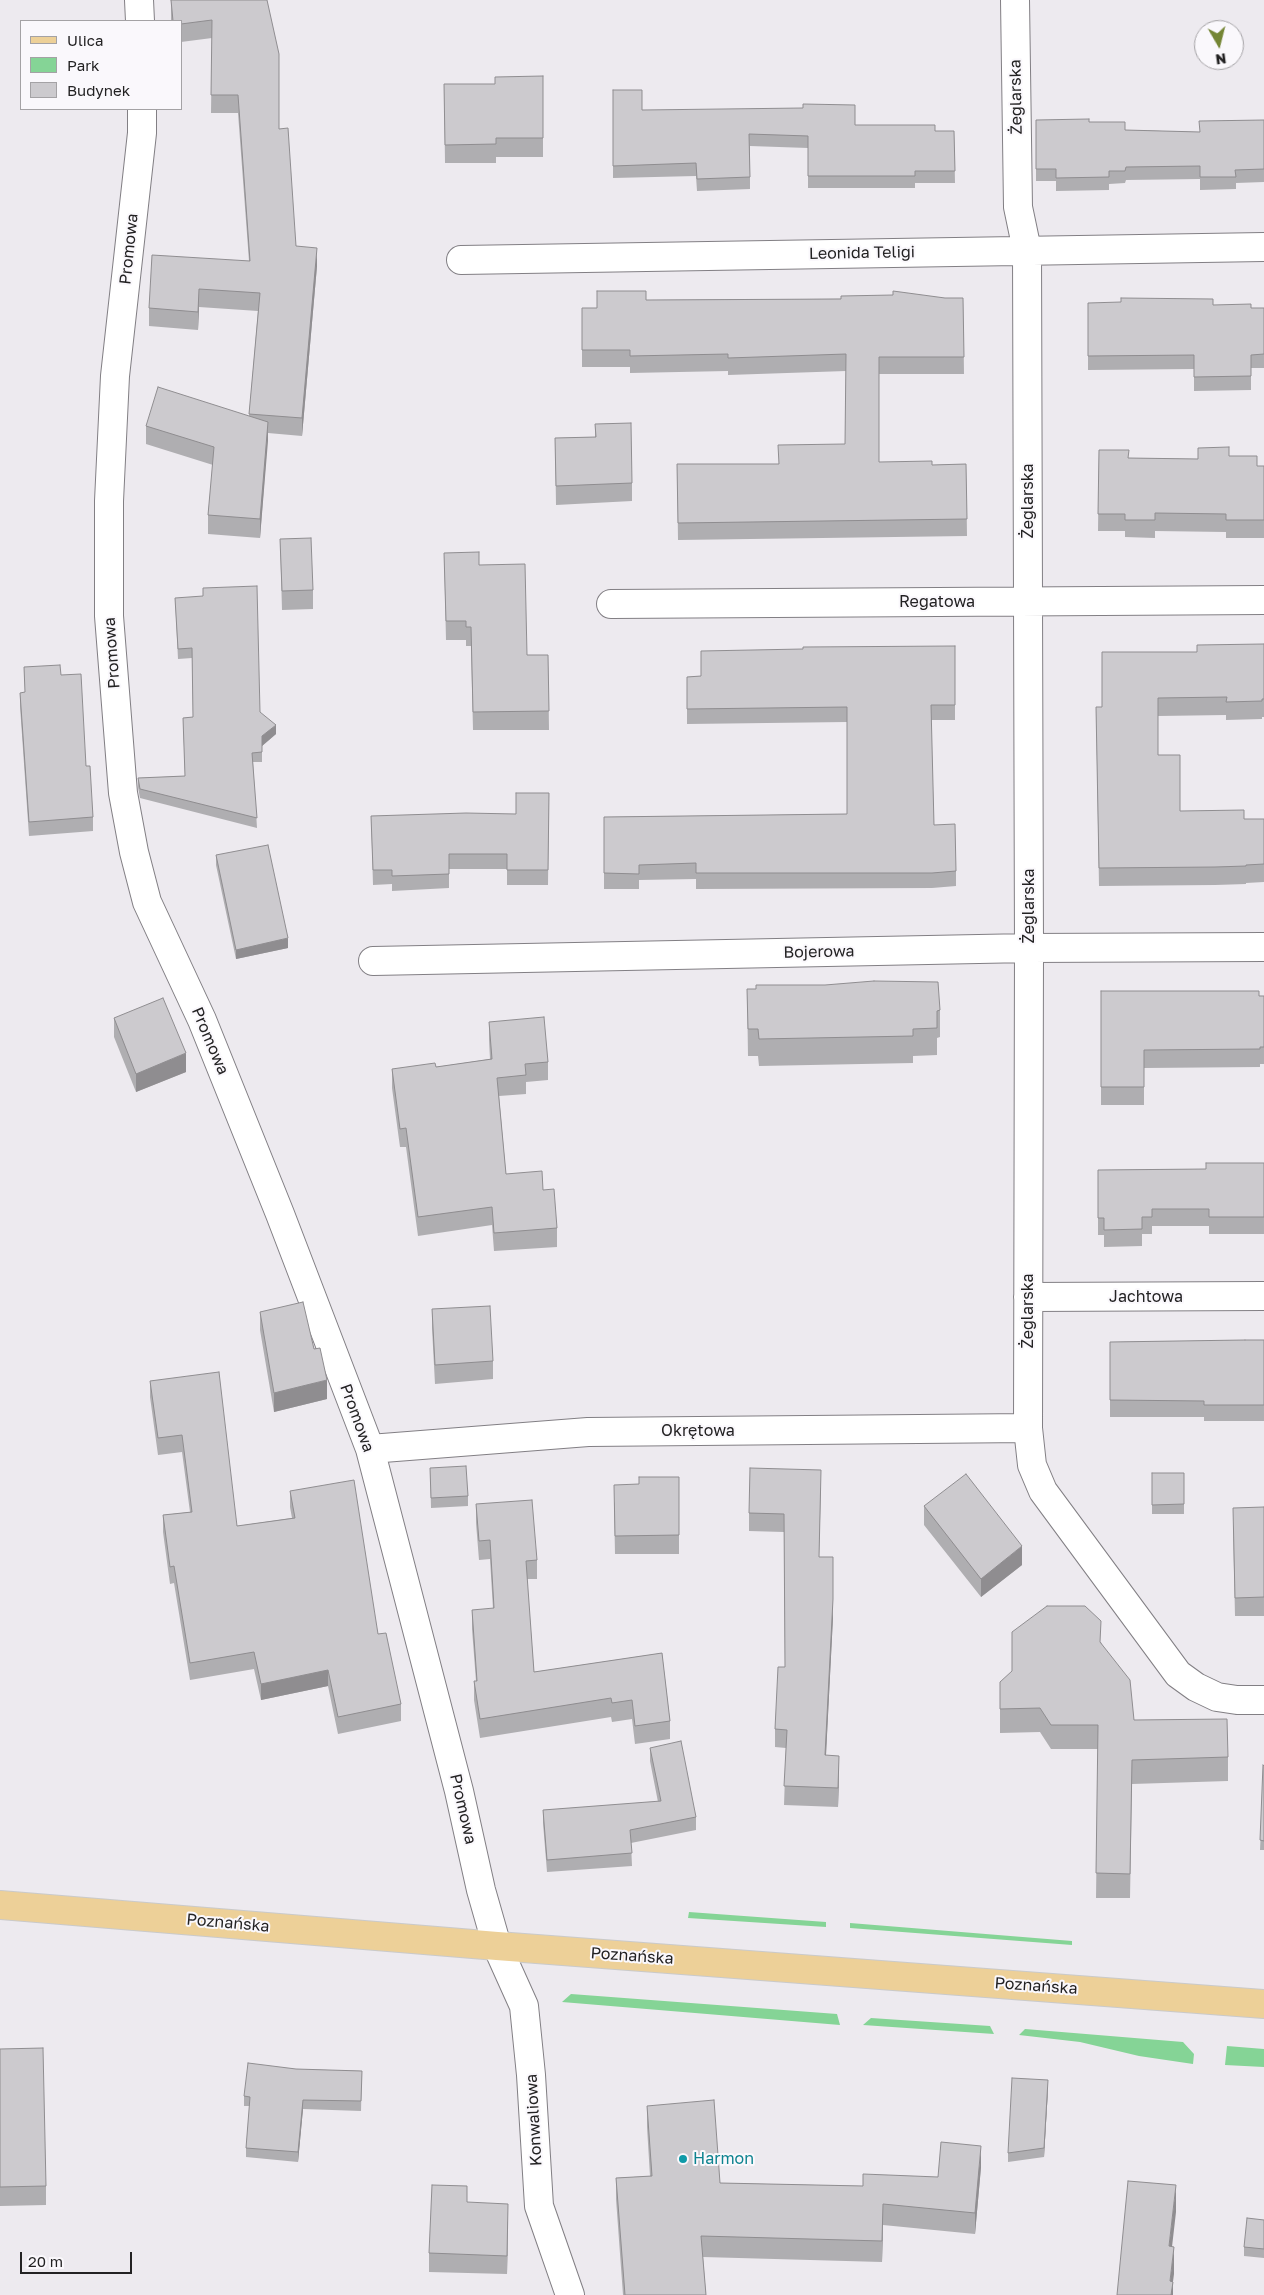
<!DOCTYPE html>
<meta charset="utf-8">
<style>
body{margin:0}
#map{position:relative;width:1264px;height:2295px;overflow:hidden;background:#edeaef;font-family:"Golos Text",sans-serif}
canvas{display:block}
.legend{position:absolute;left:20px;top:20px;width:162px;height:90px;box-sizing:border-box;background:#faf8fc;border:1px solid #a4a2a5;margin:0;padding:6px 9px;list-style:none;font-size:15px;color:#232223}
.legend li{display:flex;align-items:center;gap:10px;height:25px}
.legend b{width:25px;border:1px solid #a4a2a5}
.north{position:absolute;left:1194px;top:20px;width:50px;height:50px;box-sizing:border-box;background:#faf8fc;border:1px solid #a4a2a5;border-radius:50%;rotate:172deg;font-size:14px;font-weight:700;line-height:20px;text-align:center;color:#232223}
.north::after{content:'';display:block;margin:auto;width:18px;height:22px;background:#748534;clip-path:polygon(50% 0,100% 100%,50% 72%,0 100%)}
.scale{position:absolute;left:20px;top:2252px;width:112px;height:22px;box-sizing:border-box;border:2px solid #232223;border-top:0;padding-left:6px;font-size:15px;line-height:18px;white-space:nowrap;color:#232223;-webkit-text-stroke:4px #faf8fc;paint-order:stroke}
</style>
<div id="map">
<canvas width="1264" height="2295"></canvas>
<ul class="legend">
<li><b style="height:6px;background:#edd098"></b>Ulica</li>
<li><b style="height:14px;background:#85d496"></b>Park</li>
<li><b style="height:14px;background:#cccace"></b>Budynek</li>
</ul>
<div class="north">N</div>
<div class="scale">20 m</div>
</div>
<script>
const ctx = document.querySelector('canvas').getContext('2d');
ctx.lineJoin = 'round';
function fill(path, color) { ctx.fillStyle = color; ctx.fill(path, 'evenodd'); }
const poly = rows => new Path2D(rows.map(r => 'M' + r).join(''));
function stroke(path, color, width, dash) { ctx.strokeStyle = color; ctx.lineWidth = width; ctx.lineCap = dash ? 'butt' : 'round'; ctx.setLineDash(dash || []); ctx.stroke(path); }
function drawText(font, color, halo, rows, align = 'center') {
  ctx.font = font + ' "Golos Text",sans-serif'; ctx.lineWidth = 4; ctx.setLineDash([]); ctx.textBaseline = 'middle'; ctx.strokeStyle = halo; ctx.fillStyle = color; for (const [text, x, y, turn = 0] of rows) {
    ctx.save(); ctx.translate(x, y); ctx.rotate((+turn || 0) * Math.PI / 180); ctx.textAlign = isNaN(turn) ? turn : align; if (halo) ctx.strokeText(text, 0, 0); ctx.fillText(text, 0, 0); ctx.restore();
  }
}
const green = poly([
 [689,1912,826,1922,826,1927,688,1918],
 [850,1923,1072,1941,1072,1945,850,1928],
 [571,1994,837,2014,840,2025,562,2002],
 [871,2018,990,2026,994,2034,863,2025],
 [1025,2029,1183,2042,1194,2054,1193,2064,1139,2056,1080,2042,1019,2035],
 [1227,2046,1264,2049,1264,2067,1225,2065]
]);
const minor = poly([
 [139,0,140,21],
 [1015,0,1018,207,1027,250,1029,948,1028,1428,1032,1465,1043,1491,1178,1674,1196,1687,1217,1697,1237,1700,1264,1700],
 [142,109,142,133,115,376,109,501,109,616,123,793,134,852,147,902,202,1020,280,1214,370,1449,459,1791,481,1890,497,1946,524,2006,531,2075,539,2206,570,2295],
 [461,260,1264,247],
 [611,604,1264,600],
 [373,961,1029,948,1264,947],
 [1028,1297,1264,1296],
 [370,1449,588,1432,1028,1428]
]);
const major = poly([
 [0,1905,497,1946,1264,2004]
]);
const wall = poly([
 [171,0,267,0,279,129,296,246,317,266,302,436,268,433,260,538,208,534,208,515,213,465,146,444,146,426,249,416,258,311,199,307,198,330,149,326,149,308,249,261,238,113,211,113,212,38,181,42,181,21,171,21],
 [543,76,543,157,496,157,496,163,445,163,444,84,495,84],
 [613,90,642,110,935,131,954,131,955,183,915,183,915,188,808,188,808,148,750,146,750,189,697,191,696,176,613,178],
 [1036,120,1089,122,1125,130,1199,132,1264,120,1264,182,1236,183,1236,189,1200,190,1200,179,1126,180,1125,183,1109,184,1109,190,1056,191,1056,181,1036,181],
 [963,298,964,374,879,374,879,462,932,465,966,464,967,536,678,540,677,464,778,464,845,444,846,371,728,375,728,371,630,373,630,367,582,367,582,308,597,308,646,300],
 [1088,303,1213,305,1251,308,1264,308,1264,368,1251,368,1251,390,1194,391,1194,369,1088,370],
 [595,424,632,483,632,501,556,505,555,438,595,437],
 [1099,450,1129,458,1198,459,1229,456,1257,466,1264,466,1264,538,1226,538,1226,532,1155,531,1155,538,1125,537,1125,531,1098,531],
 [280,539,313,590,313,609,282,610],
 [444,553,527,655,548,655,549,730,473,730,471,646,466,646,466,640,446,640],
 [175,598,276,734,262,746,262,762,253,762,257,828,140,798,138,787,138,778,185,776,183,718,193,717,192,658,178,659],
 [1264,644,1264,717,1262,717,1262,719,1226,720,1226,715,1158,716,1158,755,1180,811,1244,819,1264,819,1264,882,1246,883,1246,884,1215,885,1099,886,1096,707,1102,707,1197,652],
 [955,646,955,720,931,720,934,825,956,871,956,886,932,888,696,889,696,879,639,880,639,889,604,889,604,817,847,814,847,722,687,724,687,677,701,676],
 [24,667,61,675,86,766,93,817,93,831,29,836,20,706,20,693,25,692],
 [549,793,548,885,507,885,507,869,449,869,449,888,392,891,392,884,373,885,371,816,516,814],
 [216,855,288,948,236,959,216,865],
 [747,989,756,989,940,1010,940,1037,937,1038,937,1055,913,1056,913,1063,759,1066,758,1056,748,1056],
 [1101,991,1264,996,1264,1064,1260,1064,1260,1067,1144,1068,1144,1105,1101,1105],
 [114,1018,186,1072,136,1092,114,1037],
 [489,1022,548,1062,548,1080,526,1082,526,1094,499,1096,506,1174,543,1190,557,1228,557,1247,494,1251,492,1225,418,1236,406,1147,400,1147,392,1088,392,1069,436,1067,490,1059,489,1040],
 [1264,1163,1264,1234,1209,1234,1209,1226,1152,1226,1152,1234,1142,1234,1142,1246,1104,1247,1104,1235,1098,1235,1098,1170,1206,1169],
 [432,1309,493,1361,493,1379,435,1384,432,1328],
 [260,1312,327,1399,274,1412,260,1330],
 [1264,1340,1264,1421,1204,1421,1204,1417,1110,1417,1110,1342],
 [150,1381,237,1526,292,1518,290,1507,290,1491,378,1634,401,1704,401,1721,338,1734,328,1686,261,1700,254,1669,190,1680,174,1583,170,1584,163,1532,163,1515,190,1512,182,1452,158,1455,150,1397],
 [430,1468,468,1496,468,1506,431,1508],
 [1152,1473,1184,1473,1184,1514,1152,1514],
 [679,1477,679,1554,615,1554,614,1503,639,1484],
 [821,1488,819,1557,833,1617,826,1755,839,1774,838,1807,784,1805,786,1748,775,1747,775,1729,785,1667,784,1532,749,1531,749,1513],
 [476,1504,537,1560,537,1579,527,1579,534,1672,662,1653,670,1721,670,1739,635,1744,632,1719,612,1722,611,1717,480,1738,474,1700,474,1681,476,1681,472,1629,472,1610,493,1609,490,1559,479,1560,476,1523],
 [924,1506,1022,1565,981,1597,924,1525],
 [1264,1507,1264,1616,1235,1616,1233,1526],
 [1101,1642,1134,1720,1228,1757,1228,1781,1132,1784,1130,1898,1096,1898,1098,1749,1051,1749,1040,1732,1000,1733,1000,1682],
 [650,1748,696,1817,696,1830,631,1843,632,1866,547,1872,543,1823,543,1810,658,1802,650,1761],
 [1264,1766,1264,1850,1260,1850],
 [0,2049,46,2186,46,2205,0,2206],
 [296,2069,362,2071,361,2111,303,2109,298,2162,246,2157,246,2148,250,2106,244,2106,244,2096],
 [1048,2089,1044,2157,1008,2162,1008,2153],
 [647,2106,720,2183,863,2186,938,2177,981,2167,975,2234,883,2225,882,2262,703,2257,706,2295,623,2295,616,2199,616,2178,650,2176,647,2127],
 [467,2202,508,2222,507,2274,429,2272,429,2253],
 [1264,2220,1264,2258,1244,2256,1244,2247]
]);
const shadedWall = poly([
 [317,248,317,266,302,436,302,418],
 [199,289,199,307,198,330,198,312],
 [268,422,268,441,260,538,260,519],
 [276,725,276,734,262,746,262,736],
 [288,938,288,948,236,959,236,950],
 [186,1053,186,1072,136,1092,136,1074],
 [327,1380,327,1399,274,1412,274,1393],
 [1022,1546,1022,1565,981,1597,981,1579],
 [833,1599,833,1617,825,1774,825,1755],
 [328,1670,328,1686,261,1700,261,1684],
 [839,1756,839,1774,838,1807,838,1788],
 [1048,2080,1048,2089,1044,2157,1044,2148],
 [303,2100,303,2109,298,2162,298,2152],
 [981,2146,981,2167,975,2234,975,2213],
 [1176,2185,1176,2212,1169,2273,1169,2246],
 [508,2204,508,2222,507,2274,507,2256],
 [883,2204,883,2225,882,2262,882,2241],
 [1174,2247,1174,2274,1172,2289,1173,2282,1173,2295,1170,2295,1170,2281]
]);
const building = poly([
 [171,0,267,0,279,54,279,129,288,128,296,246,317,248,302,418,249,414,260,293,199,289,198,312,149,308,152,255,250,261,238,95,211,95,212,20,181,24,181,21,173,21,171,0],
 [543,76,543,138,496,138,496,144,445,145,444,84,495,84,495,77,543,76],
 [613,90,642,90,642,110,803,108,803,104,855,105,855,125,935,125,935,131,954,131,955,171,915,171,915,176,808,176,808,136,749,134,750,177,697,179,696,163,613,166,613,90],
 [1089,119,1089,122,1125,122,1125,130,1200,132,1199,121,1264,120,1264,169,1235,170,1236,177,1200,177,1200,166,1126,167,1125,171,1109,171,1109,177,1056,178,1056,169,1036,169,1036,120,1089,119],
 [597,291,646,291,646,300,841,299,841,296,893,295,893,291,945,298,963,298,964,357,879,357,879,462,932,461,932,465,966,464,967,519,678,523,677,464,779,464,778,445,845,444,846,354,728,358,728,354,630,356,630,350,582,350,582,308,597,308,597,291],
 [1121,298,1213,299,1213,305,1251,304,1251,308,1264,308,1264,354,1251,355,1251,376,1194,377,1194,355,1088,356,1088,303,1121,302,1121,298],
 [158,387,268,422,260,519,208,515,214,447,146,426,158,387],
 [631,423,632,483,556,486,555,438,596,437,595,424,631,423],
 [1229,447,1229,456,1257,456,1257,466,1264,466,1264,520,1226,520,1226,514,1155,513,1155,520,1125,520,1125,514,1098,514,1099,450,1129,450,1128,458,1198,459,1198,448,1229,447],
 [311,538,313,590,282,591,280,539,311,538],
 [479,552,479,565,525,564,527,655,548,655,549,711,473,712,471,627,466,627,466,621,446,621,444,553,479,552],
 [257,586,260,712,276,725,262,736,262,752,252,753,257,818,140,789,138,778,185,776,183,718,193,717,192,648,178,649,175,598,203,596,203,588,257,586],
 [1264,644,1264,699,1262,699,1262,701,1226,702,1227,697,1158,698,1158,755,1180,755,1180,811,1244,810,1244,819,1264,819,1264,864,1246,865,1246,866,1215,867,1099,868,1096,707,1102,707,1102,652,1197,652,1197,645,1264,644],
 [955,646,955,705,931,705,934,825,955,824,956,871,932,873,696,873,696,863,639,865,639,874,604,873,604,817,847,814,847,707,687,709,687,677,701,676,701,651,803,649,803,647,955,646],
 [60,665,61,675,81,674,86,766,90,766,93,817,29,822,20,693,25,692,24,667,60,665],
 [516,793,549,793,548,870,507,870,507,854,449,854,449,874,392,876,392,870,373,870,371,816,466,813,516,814,516,793],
 [268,845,288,938,236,950,216,855,268,845],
 [874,981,938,982,940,1010,937,1011,937,1028,913,1029,913,1036,759,1039,758,1029,748,1029,747,989,756,989,756,985,825,985,874,981],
 [1101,991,1259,991,1259,996,1264,996,1264,1047,1260,1047,1260,1049,1144,1050,1144,1087,1101,1087,1101,991],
 [163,998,186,1053,136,1074,114,1018,163,998],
 [544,1017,548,1062,525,1064,526,1075,497,1078,506,1174,542,1171,543,1190,554,1189,557,1228,494,1233,492,1207,418,1217,406,1128,400,1129,392,1069,435,1063,436,1067,492,1059,489,1022,544,1017],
 [1206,1163,1264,1163,1264,1217,1209,1217,1209,1209,1152,1209,1152,1217,1142,1217,1142,1229,1104,1230,1104,1218,1098,1218,1098,1170,1206,1169,1206,1163],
 [303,1302,314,1349,320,1348,327,1380,274,1393,260,1312,303,1302],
 [490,1306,493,1361,435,1365,432,1309,490,1306],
 [1245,1340,1264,1340,1264,1405,1204,1405,1204,1401,1110,1400,1110,1342,1245,1340],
 [219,1372,237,1526,295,1518,290,1491,354,1480,378,1634,386,1633,401,1704,338,1717,328,1670,261,1684,254,1652,190,1663,174,1566,170,1567,163,1515,192,1512,182,1435,158,1438,150,1381,219,1372],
 [466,1466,468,1496,431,1498,430,1468,466,1466],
 [750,1468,821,1470,819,1557,833,1557,833,1599,825,1755,839,1756,838,1788,784,1786,787,1730,775,1729,778,1667,785,1667,784,1514,749,1513,750,1468],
 [1152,1473,1184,1473,1184,1504,1152,1505,1152,1473],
 [966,1474,1022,1546,981,1579,924,1506,966,1474],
 [639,1477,679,1477,679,1535,615,1536,614,1485,639,1484,639,1477],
 [532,1500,537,1560,526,1561,534,1672,662,1653,670,1721,635,1726,632,1700,612,1703,611,1698,480,1719,474,1681,477,1681,472,1610,494,1608,490,1540,479,1541,476,1504,532,1500],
 [1264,1507,1264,1597,1235,1598,1233,1508,1264,1507],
 [1047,1606,1085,1606,1101,1621,1100,1642,1130,1680,1134,1720,1227,1719,1228,1757,1132,1760,1130,1874,1096,1873,1098,1725,1051,1725,1040,1708,1000,1709,1000,1682,1012,1671,1012,1632,1047,1606],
 [681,1741,696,1817,630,1830,632,1853,547,1860,543,1810,661,1801,650,1748,681,1741],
 [1263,1765,1264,1766,1264,1841,1260,1840,1263,1765],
 [43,2048,46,2186,0,2187,0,2049,43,2048],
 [248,2063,296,2069,362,2071,361,2101,303,2100,298,2152,246,2148,250,2097,244,2096,248,2063],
 [1012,2078,1048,2080,1044,2148,1008,2153,1012,2078],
 [714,2100,720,2183,863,2186,863,2174,938,2177,941,2142,981,2146,975,2213,883,2204,882,2241,701,2236,706,2295,625,2295,616,2178,652,2176,647,2106,714,2100],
 [1128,2181,1176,2185,1169,2246,1174,2247,1170,2281,1173,2282,1171,2295,1117,2295,1128,2181],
 [432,2185,467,2186,467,2202,508,2204,507,2256,429,2253,432,2185],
 [1247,2218,1264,2220,1264,2249,1244,2247,1247,2218]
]);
const markers = [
 [683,2159,5,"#0f9aa8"]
];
const streetNames = [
 ["Żeglarska",1016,97,-91],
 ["Promowa",129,249,-84],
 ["Leonida Teligi",862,253,-1],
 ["Żeglarska",1028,501,-90],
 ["Regatowa",937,602],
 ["Promowa",112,653,-94],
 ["Żeglarska",1029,906,-90],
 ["Bojerowa",819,952,-1],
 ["Promowa",210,1041,67],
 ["Jachtowa",1146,1297],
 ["Żeglarska",1028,1311,-90],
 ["Promowa",357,1418,70],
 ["Okrętowa",698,1431],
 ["Promowa",463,1809,77],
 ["Poznańska",228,1923,5],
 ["Poznańska",632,1956,4],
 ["Poznańska",1036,1986,4],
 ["Konwaliowa",534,2120,-93]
];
const cultureNames = [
 ["Harmon",693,2159]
];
fill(green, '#85d496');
stroke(minor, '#827f84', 30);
stroke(major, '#cacaca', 30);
stroke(minor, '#fff', 28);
stroke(major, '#edd098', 28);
fill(wall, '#afaeb1');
fill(shadedWall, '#8f8d90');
fill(building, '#cccace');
stroke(building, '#8f8d90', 1);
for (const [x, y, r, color] of markers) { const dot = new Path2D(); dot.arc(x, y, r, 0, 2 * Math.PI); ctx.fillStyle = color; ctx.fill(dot); stroke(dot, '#faf8fc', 2); }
drawText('16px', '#232223', '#faf8fc', streetNames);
drawText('16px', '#0d838f', '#faf8fc', cultureNames, 'left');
</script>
